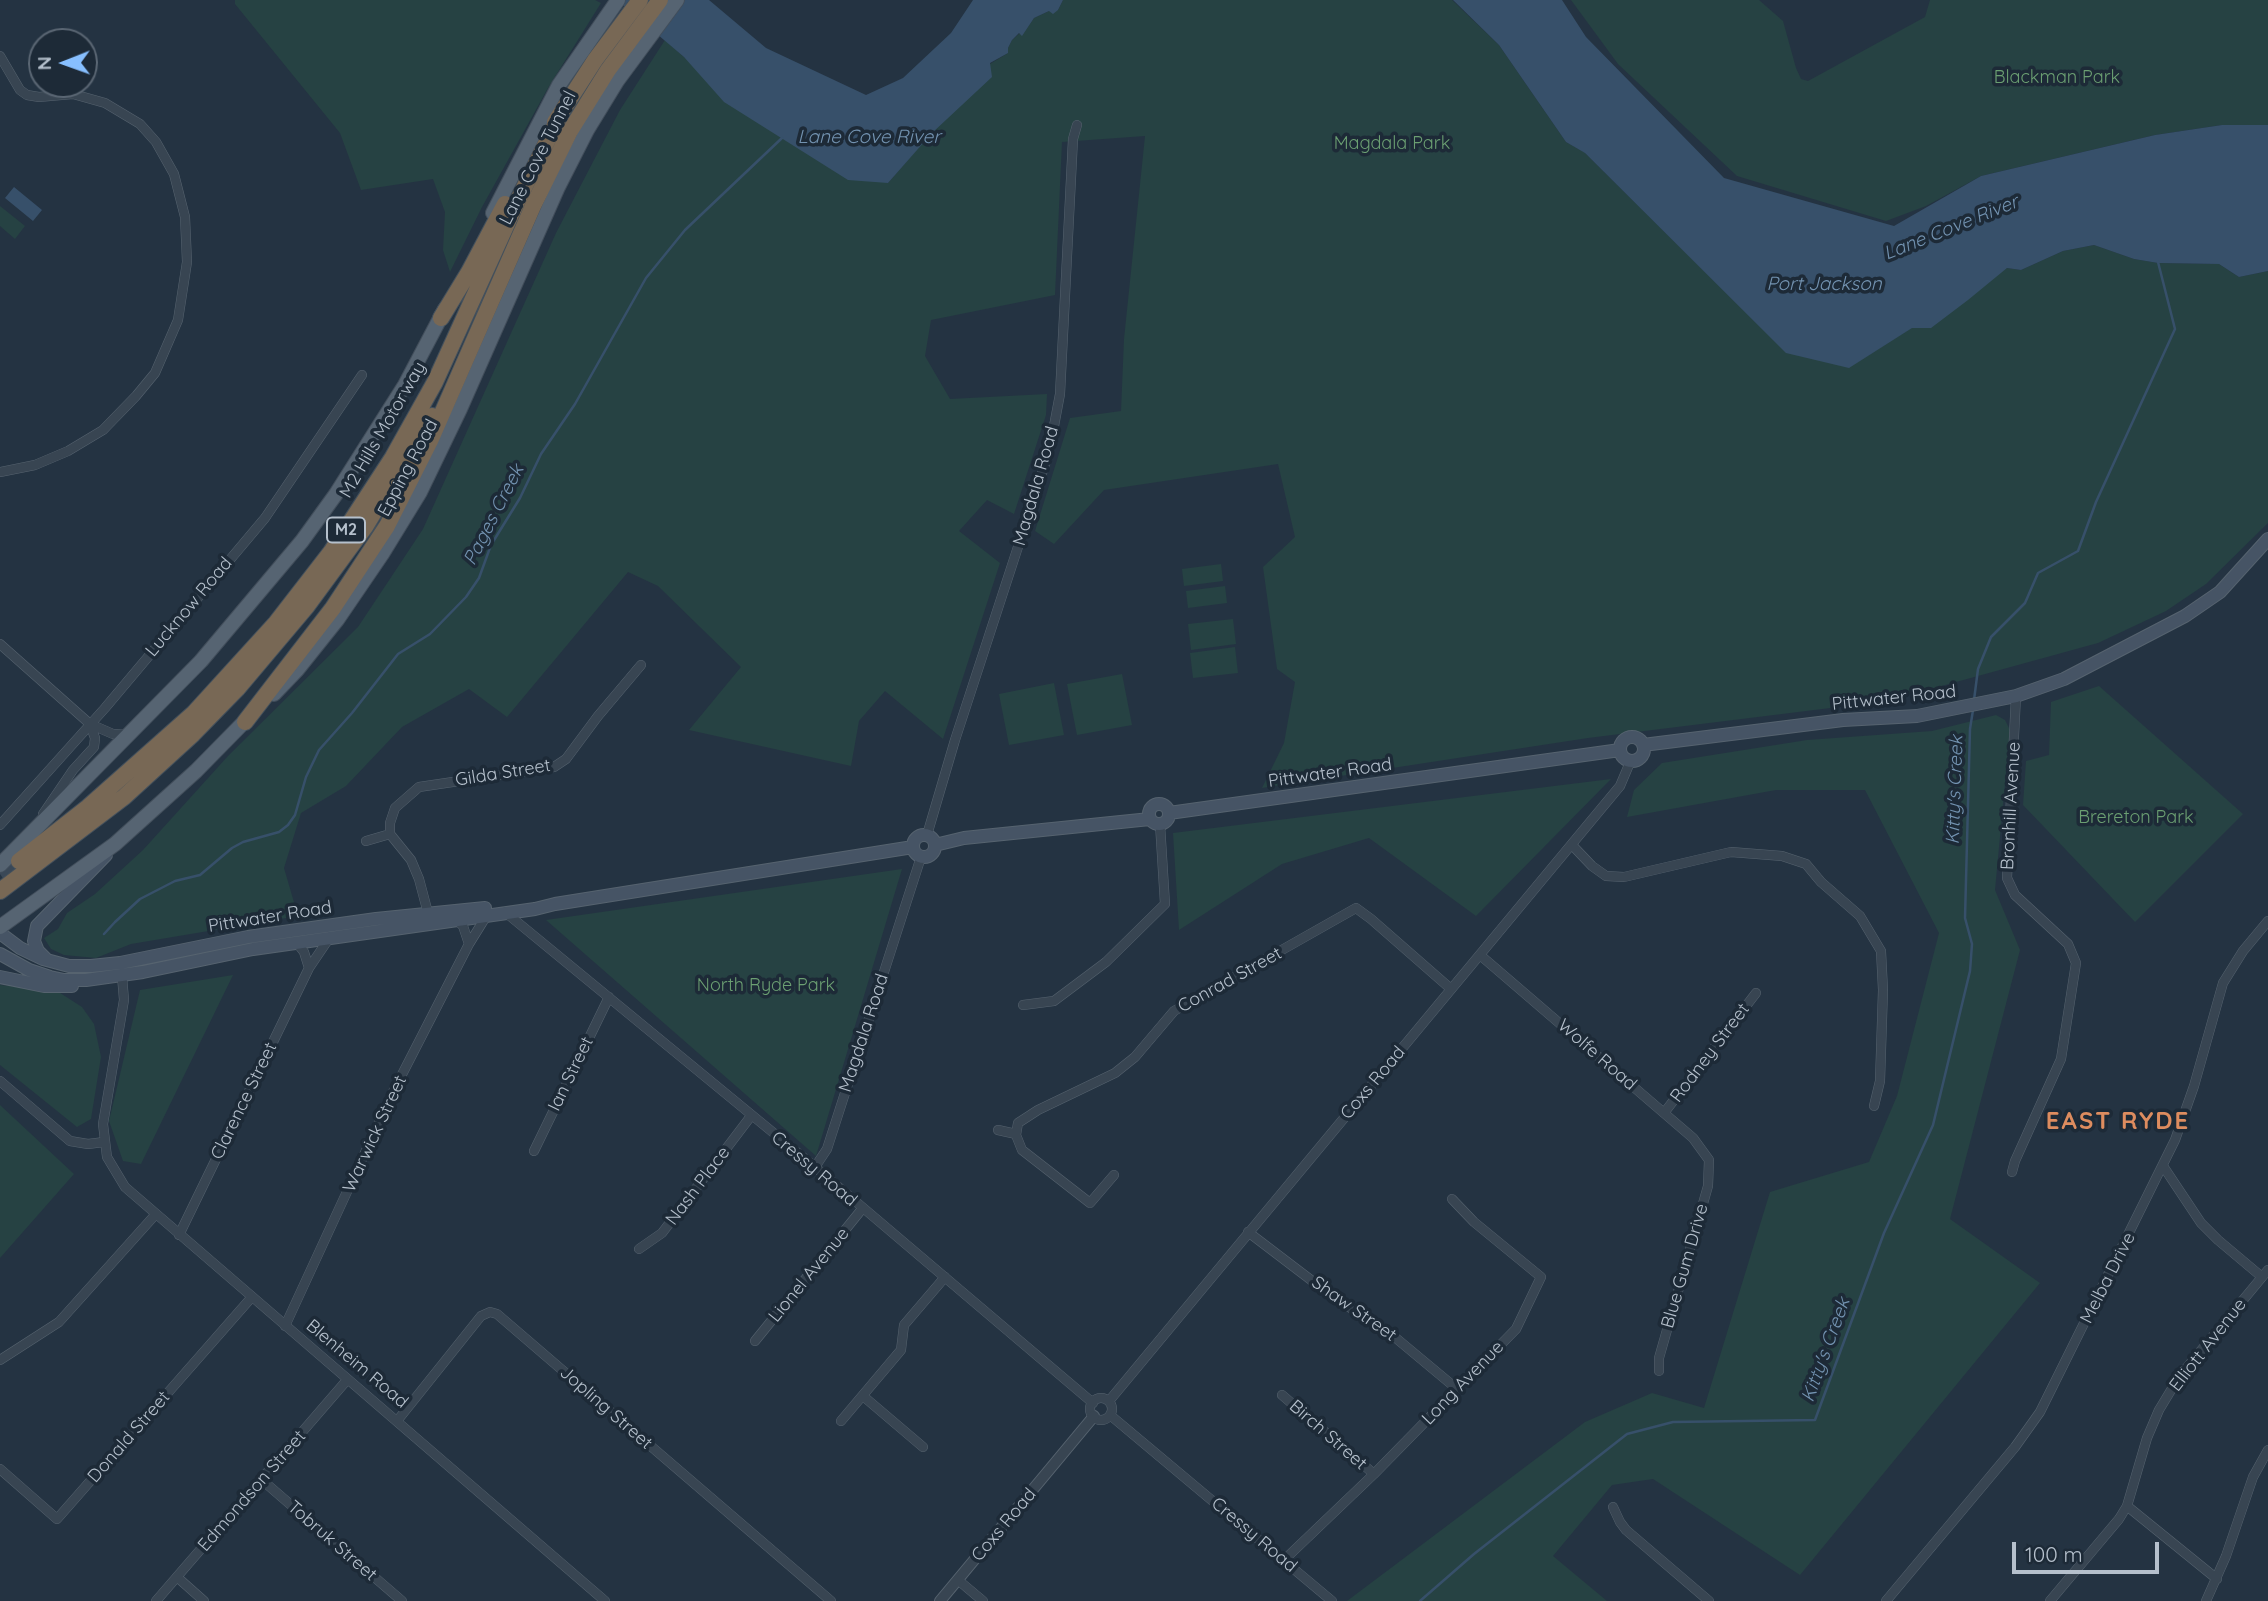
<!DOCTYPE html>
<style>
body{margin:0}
#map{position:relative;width:2268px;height:1601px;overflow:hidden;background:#243342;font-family:Quicksand,sans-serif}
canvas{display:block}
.north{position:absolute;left:28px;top:28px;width:70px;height:70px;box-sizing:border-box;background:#1d2a37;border:2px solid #5a6673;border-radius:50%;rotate:269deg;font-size:19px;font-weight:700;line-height:28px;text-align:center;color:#b5c0cc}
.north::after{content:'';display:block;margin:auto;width:24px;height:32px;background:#87bfff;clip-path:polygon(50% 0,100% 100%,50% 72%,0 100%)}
.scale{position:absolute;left:2012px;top:1542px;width:147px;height:32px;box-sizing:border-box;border:4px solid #b5c0cc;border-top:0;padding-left:9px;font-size:21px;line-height:24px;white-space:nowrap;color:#b5c0cc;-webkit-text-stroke:5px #1d2a37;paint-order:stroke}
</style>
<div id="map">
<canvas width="2268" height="1601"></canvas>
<div class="north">N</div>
<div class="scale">100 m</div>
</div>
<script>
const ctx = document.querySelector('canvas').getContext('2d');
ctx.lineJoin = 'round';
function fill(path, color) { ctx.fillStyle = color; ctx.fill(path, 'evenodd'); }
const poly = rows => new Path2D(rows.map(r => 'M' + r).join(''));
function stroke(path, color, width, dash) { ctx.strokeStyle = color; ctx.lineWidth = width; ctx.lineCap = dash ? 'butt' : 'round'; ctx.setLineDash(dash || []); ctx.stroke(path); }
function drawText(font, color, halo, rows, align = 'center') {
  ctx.font = font + ' Quicksand,sans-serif'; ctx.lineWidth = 7; ctx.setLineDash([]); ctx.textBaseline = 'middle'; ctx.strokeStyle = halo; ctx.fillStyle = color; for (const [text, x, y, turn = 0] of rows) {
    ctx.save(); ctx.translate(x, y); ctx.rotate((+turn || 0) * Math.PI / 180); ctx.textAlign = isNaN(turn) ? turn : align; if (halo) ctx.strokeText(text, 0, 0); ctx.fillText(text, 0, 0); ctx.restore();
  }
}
const green = poly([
 [235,0,595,0,601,3,548,88,482,207,450,272,443,250,445,212,433,179,361,190,340,133,235,4],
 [1063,0,1452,0,1499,45,1566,142,1584,152,1786,352,1849,367,2007,268,2021,270,2063,251,2094,245,2134,259,2158,263,2219,264,2239,277,2268,271,2268,523,2206,584,2166,611,2098,643,1887,701,1588,738,1262,788,1284,743,1295,682,1277,669,1263,567,1295,537,1278,464,1104,490,1054,544,1035,531,1070,418,1121,411,1124,339,1145,136,1062,142,1055,295,931,320,925,356,950,399,1047,394,1046,415,1014,514,987,500,959,531,1000,563,943,739,885,691,859,721,851,766,689,730,741,667,658,586,628,572,507,717,469,689,402,727,346,786,301,813,284,868,298,916,131,944,96,958,64,955,51,949,44,938,58,929,67,913,95,894,143,850,228,756,358,627,423,529,556,233,620,110,665,40,684,57,888,183,990,64,1008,53,1008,48,1012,40,1020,33,1022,35,1034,18,1049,11,1058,10],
 [1571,0,1759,0,1783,21,1796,68,1801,79,1808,81,1925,17,1930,0,2268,0,2268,125,2222,125,2155,135,1981,176,1926,206,1886,221,1737,176,1618,64],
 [0,206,25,226,15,239,0,226],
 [1221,564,1223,581,1184,586,1182,569],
 [1225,586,1227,603,1188,608,1186,591],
 [1233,619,1236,644,1191,650,1188,624],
 [1235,647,1238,673,1193,678,1190,653],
 [1122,674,1132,725,1077,735,1067,684],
 [1054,683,1064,735,1009,745,999,694],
 [2099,686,2243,814,2135,922,2023,805,2026,761,2049,755,2051,702],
 [1996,715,2005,720,2010,730,1995,890,2020,950,1950,1219,2040,1283,1800,1575,1653,1479,1612,1485,1553,1556,1607,1601,1347,1601,1585,1422,1652,1393,1704,1408,1770,1192,1869,1162,1897,1096,1939,933,1865,790,1776,790,1627,817,1634,790,1662,763,1807,740,1932,731],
 [1611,779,1476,916,1369,838,1282,864,1179,930,1173,833],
 [902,869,816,1156,546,920],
 [233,975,141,1164,123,1161,109,1121,140,990],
 [0,985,57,991,82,1007,94,1024,101,1057,91,1119,77,1127,0,1065],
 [0,1105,74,1174,0,1258]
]);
const water = poly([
 [617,0,709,0,766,48,866,95,903,78,951,33,973,0,1063,0,1058,10,1053,14,1049,11,1034,18,1022,36,1019,33,1012,40,1008,48,1008,53,990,63,992,77,932,133,888,183,848,180,724,102,684,57],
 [1453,0,1562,0,1586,37,1724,178,1894,226,1981,176,2155,135,2222,125,2268,125,2268,271,2239,277,2219,264,2158,263,2134,259,2094,245,2063,251,2021,270,2007,268,1968,300,1931,328,1912,328,1849,368,1786,353,1585,153,1566,142,1499,45],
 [14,187,42,210,33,221,5,198]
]);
const stream = poly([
 [1974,700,1978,669,1991,637,2025,603,2038,573,2078,551,2096,502,2175,329,2158,262],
 [104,934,115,922,140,899,175,881,200,875,232,848,243,842,279,832,288,825,295,815,306,777,319,750,352,713,398,654,430,634,466,597,479,578,491,545,520,498,541,454,575,404,646,278,685,230,782,138],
 [1420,1601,1474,1554,1627,1434,1673,1422,1815,1420,1884,1233,1933,1125,1970,971,1972,944,1965,918,1970,729,1973,710]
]);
const motorwayTunnel = poly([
 [0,874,19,861]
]);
const minor = poly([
 [0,56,20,90,27,95,39,97,73,94,105,103,140,124,156,142,174,174,185,217,187,262,178,320,155,373,136,396,103,430,68,451,35,465,0,472],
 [0,644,90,724,113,734,129,735],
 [43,814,73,770,94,747,95,738,90,724],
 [0,825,105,708,265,518,362,375],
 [927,835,955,740,1046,461,1054,426,1060,394,1073,139,1077,125],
 [366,841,390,834],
 [1572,845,1592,866,1606,876,1624,877,1731,852,1782,856,1806,864,1821,882,1860,916,1881,951,1883,990,1880,1081,1874,1106],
 [505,912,815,1167,1093,1403],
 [428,913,419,879,411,860,390,834,390,823,395,808,419,787,554,767,566,759,598,716,641,665],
 [456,919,463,926,469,944],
 [297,943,304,952,309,968],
 [1480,955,1693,1138,1709,1160,1708,1186,1659,1358,1659,1371],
 [122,976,124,1000,103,1124,107,1157,125,1187,605,1601],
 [1023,1005,1054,1001,1106,962,1165,904,1160,824],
 [0,1081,70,1141,88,1144,104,1142],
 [1664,1113,1756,993],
 [998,1130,1016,1134],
 [534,1151,609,997],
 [2163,1166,2201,1223,2218,1240,2262,1277],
 [815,1167,827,1149,921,857],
 [2012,1172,2015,1161,2061,1059,2076,963,2068,944,2015,895,2007,878,2016,696],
 [1114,1175,1090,1203,1022,1150,1016,1135,1018,1123,1038,1110,1115,1073,1135,1057,1174,1011,1356,908,1371,919,1451,989],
 [1248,1232,1332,1296,1391,1334,1457,1389],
 [179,1235,309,968,330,937],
 [639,1249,662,1233,751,1116],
 [285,1326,393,1092,469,944,487,915],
 [755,1341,862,1209],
 [0,1360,59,1322,155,1215],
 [1282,1395,1374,1474],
 [863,1396,923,1447],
 '1090 1409a11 11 0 1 1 22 0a11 11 0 1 1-22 0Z',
 [1109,1401,1620,786,1631,760],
 [1110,1415,1332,1601],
 [397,1421,481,1316,490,1312,497,1314,831,1601],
 [841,1421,901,1350,904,1325,945,1277],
 [0,1469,57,1519,251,1298],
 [262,1480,402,1601],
 [2127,1506,2217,1579],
 [1613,1507,1620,1522,1626,1530,1709,1601],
 [1284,1560,1374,1474,1516,1329,1541,1277,1474,1222,1452,1199],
 [177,1577,204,1601],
 [958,1580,983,1601],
 [156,1601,347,1380],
 [1886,1601,2015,1447,2040,1412,2175,1140,2194,1086,2223,983,2243,951,2268,921],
 [2050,1601,2119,1519,2127,1506,2147,1438,2159,1410,2179,1377,2268,1270],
 [2206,1601,2226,1556,2253,1477,2268,1450]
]);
const tertiary = poly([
 [940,1601,1094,1416]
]);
const secondary = poly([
 '1620 749a12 12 0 1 1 24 0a12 12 0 1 1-24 0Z',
 [1643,745,1843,720,1917,716,2016,696,2064,679,2185,616,2220,592,2268,539],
 '1149 814a10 10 0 1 1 20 0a10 10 0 1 1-20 0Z',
 [1169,813,1620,750],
 '913 846a11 11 0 1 1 22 0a11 11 0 1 1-22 0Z',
 [935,845,964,838,1150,819],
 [0,933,20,948,43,959,69,966,91,966,120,963,248,937,376,919,485,908],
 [0,954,29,970,50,977,64,980,86,980,143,972,253,949,535,909,555,904,913,847],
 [46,959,38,951,34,941,37,926,106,855],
 [0,977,44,986,72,986]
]);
const primary = poly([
 [493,213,559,85,618,0],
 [274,694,297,670,337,620,382,554,420,492,460,409,558,187,587,130,617,81,677,0],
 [0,865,201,661,302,541,336,494,405,385,445,309],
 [0,927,115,844,196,771,251,715]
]);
const motorway = poly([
 [555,122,595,60,640,0],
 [441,318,469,272,505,204],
 [245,722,333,608,387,526,430,441,533,206,570,131,608,70,660,0],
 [19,861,88,807,194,713,276,623,331,552,393,457,435,382,516,204,560,115],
 [0,891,124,797,193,734,237,689,307,606,365,527,432,416]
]);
const shields = [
 [346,530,38]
];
const shieldNames = [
 ["M2",346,530]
];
const parkNames = [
 ["Blackman Park",2057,78],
 ["Magdala Park",1392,144],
 ["Brereton Park",2136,818],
 ["North Ryde Park",766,986]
];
const streetNames = [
 ["Lane Cove Tunnel",538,158,-63],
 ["M2 Hills Motorway",383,430,-60],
 ["Epping Road",408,468,-62],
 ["Magdala Road",1036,486,-74],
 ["Lucknow Road",189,607,-50],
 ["Pittwater Road",1894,698,-6],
 ["Gilda Street",503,773,-9],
 ["Pittwater Road",1330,773,-8],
 ["Bronhill Avenue",2011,806,-87],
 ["Pittwater Road",270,917,-9],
 ["Conrad Street",1230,980,-29],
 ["Magdala Road",864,1033,-72],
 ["Rodney Street",1710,1053,-53],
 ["Wolfe Road",1597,1055,41],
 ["Ian Street",571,1074,-64],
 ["Coxs Road",1373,1083,-50],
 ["Clarence Street",244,1101,-64],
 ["Warwick Street",375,1134,-65],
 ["Cressy Road",814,1169,40],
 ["Nash Place",698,1186,-53],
 ["Blue Gum Drive",1685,1266,-74],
 ["Lionel Avenue",809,1275,-51],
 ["Melba Drive",2108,1278,-63],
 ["Shaw Street",1354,1309,35],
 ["Elliott Avenue",2208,1345,-52],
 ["Blenheim Road",357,1364,40],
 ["Long Avenue",1463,1383,-46],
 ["Jopling Street",606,1408,41],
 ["Birch Street",1328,1435,41],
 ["Donald Street",129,1437,-49],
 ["Edmondson Street",252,1491,-49],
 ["Coxs Road",1004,1525,-50],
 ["Cressy Road",1254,1535,40],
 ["Tobruk Street",332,1541,41]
];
const waterNames = [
 ["Lane Cove River",869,137],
 ["Lane Cove River",1951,228,-22],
 ["Port Jackson",1824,284],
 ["Pages Creek",494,515,-63],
 ["Kitty's Creek",1955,790,-88],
 ["Kitty's Creek",1826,1350,-70]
];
const districtNames = [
 ["EAST RYDE",2118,1122]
];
fill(green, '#264243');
fill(water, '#37506a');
stroke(stream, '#37506a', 2.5);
stroke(motorwayTunnel, '#3a4857', 16, [16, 8]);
stroke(minor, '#56636f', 10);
stroke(tertiary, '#56636f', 12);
stroke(secondary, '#56636f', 14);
stroke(primary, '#424e5b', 16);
stroke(motorway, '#43505c', 18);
stroke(minor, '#384552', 9);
stroke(tertiary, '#384552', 10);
stroke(secondary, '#465465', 12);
stroke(primary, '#566472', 14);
stroke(motorway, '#786855', 16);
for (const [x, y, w] of shields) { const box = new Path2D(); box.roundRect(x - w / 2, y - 12.5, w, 25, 5); ctx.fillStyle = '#1d2a37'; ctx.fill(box); stroke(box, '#b5c0cc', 2); }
drawText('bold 16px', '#b5c0cc', null, shieldNames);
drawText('18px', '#6b9f72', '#1d2a37', parkNames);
drawText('18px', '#b5c0cc', '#1d2a37', streetNames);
drawText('italic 19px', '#7393b1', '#1d2a37', waterNames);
ctx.letterSpacing = '2px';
drawText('bold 24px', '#dd8c5f', '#1d2a37', districtNames);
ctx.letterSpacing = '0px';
</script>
